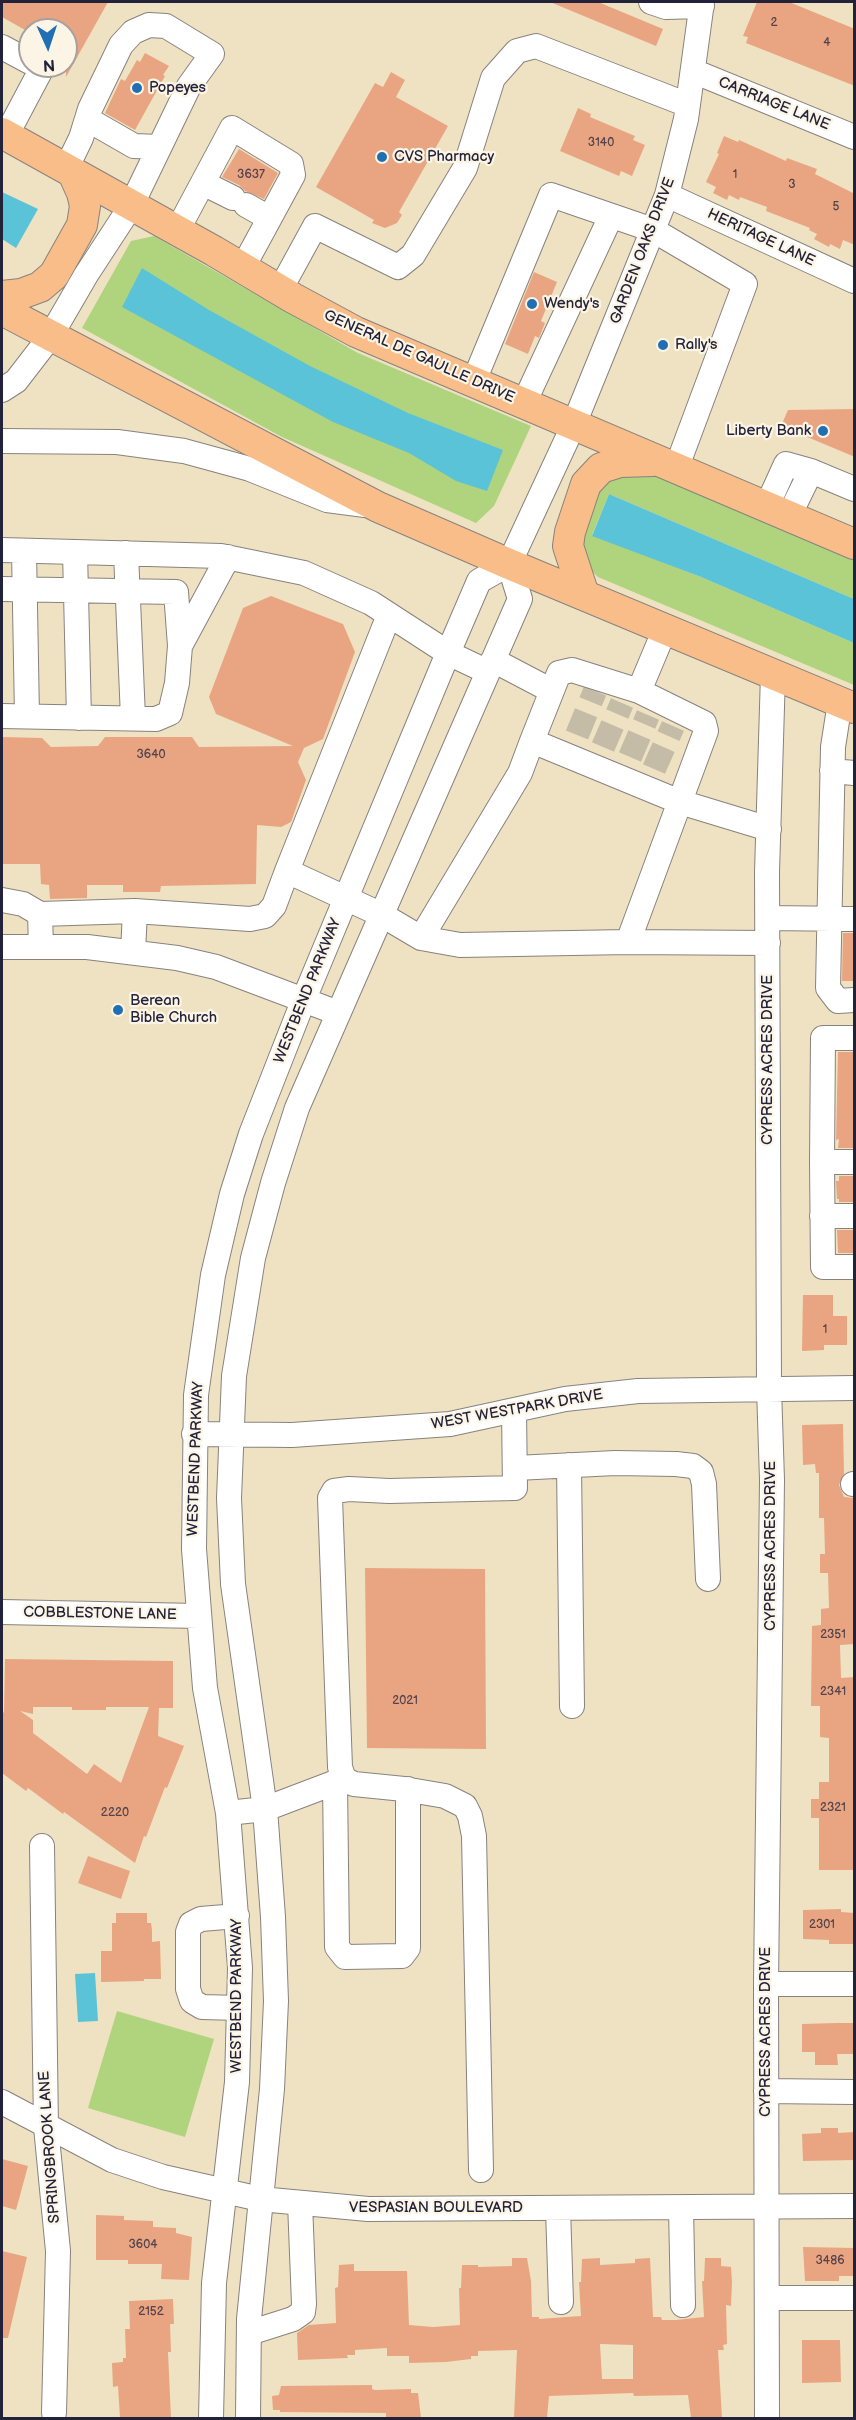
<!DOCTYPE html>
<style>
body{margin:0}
#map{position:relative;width:856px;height:2420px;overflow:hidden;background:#eee2c2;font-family:"Balsamiq Sans",sans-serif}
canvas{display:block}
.frame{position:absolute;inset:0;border:3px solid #22223b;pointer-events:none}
.north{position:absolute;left:18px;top:18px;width:60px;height:60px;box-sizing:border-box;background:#fcf5e5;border:2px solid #a5a1a1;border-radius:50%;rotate:177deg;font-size:16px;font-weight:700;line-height:24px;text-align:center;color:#22223b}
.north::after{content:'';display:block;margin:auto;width:21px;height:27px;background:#1f6fb2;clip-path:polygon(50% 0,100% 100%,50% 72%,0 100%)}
</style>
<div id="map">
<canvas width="856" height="2420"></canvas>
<div class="frame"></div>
<div class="north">N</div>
</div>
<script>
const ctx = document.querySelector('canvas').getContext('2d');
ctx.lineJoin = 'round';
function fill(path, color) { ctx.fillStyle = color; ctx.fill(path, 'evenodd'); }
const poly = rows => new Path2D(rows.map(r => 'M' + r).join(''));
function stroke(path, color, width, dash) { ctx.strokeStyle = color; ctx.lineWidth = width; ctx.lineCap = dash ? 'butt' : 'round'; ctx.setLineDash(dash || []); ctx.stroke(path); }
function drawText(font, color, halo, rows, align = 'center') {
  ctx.font = font + ' "Balsamiq Sans",sans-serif'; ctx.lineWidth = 4.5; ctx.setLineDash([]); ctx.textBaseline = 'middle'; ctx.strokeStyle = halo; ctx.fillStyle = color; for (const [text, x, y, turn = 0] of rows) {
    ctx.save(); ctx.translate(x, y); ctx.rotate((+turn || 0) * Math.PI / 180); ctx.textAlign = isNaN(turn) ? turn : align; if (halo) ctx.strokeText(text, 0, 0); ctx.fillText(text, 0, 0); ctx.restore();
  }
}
const green = poly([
 [154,236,358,353,531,426,494,506,476,523,282,437,82,328,131,241],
 [646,470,854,558,854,599,609,494,592,535,701,577,854,643,854,685,598,577,580,560,579,536,600,482],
 [117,2011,214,2039,185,2137,88,2108]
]);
const water = poly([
 [2,192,38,209,16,248,2,239],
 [142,268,209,310,310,366,408,413,503,450,487,491,456,481,409,453,333,422,122,307],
 [609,494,854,599,854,643,701,577,592,536],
 [95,1973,98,2021,78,2022,75,1974]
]);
const building = poly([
 [2,2,108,2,66,77,66,30,25,30,2,17],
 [550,2,598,2,663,29,656,46],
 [757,2,789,2,855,29,855,86,746,43,748,37,743,36],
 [145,53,169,66,163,75,165,76,135,130,105,113,121,79,125,81,137,60,140,62],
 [391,72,405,80,396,97,448,126,399,212,402,215,397,223,385,228,372,223,374,220,316,187,375,83,383,87],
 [578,108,591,114,590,117,635,136,633,140,645,145,632,176,621,171,619,176,560,151],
 [724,136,738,142,739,140,786,161,787,158,817,169,815,174,855,194,855,245,843,240,840,249,830,244,829,247,814,239,817,234,809,230,810,228,766,211,767,207,740,197,739,200,729,195,727,200,713,193,716,187,706,182,719,154,717,153],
 [239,149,278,173,264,199,245,191,239,185,222,177],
 [534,272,557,282,541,321,545,323,539,338,535,336,528,354,505,344],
 [855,409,855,457,781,426,788,410],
 [271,596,343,624,355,652,323,739,304,748,298,762,306,780,291,822,281,827,257,825,256,884,161,886,160,892,123,892,123,885,87,885,87,898,50,899,49,885,41,884,40,864,2,864,2,737,42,738,51,747,98,746,105,737,192,737,199,747,293,746,216,714,209,697,243,608],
 [843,933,855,933,855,981,842,981],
 [838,1052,855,1052,855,1148,838,1148,839,1139,836,1140],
 [839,1176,855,1176,855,1202,839,1202,839,1199,837,1199,836,1181,839,1181],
 [837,1230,855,1230,855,1253,838,1253],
 [803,1295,833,1295,833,1316,847,1316,847,1345,824,1345,824,1350,802,1351],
 [843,1424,844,1474,839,1485,844,1497,855,1498,855,1644,840,1645,841,1678,855,1677,855,1870,819,1870,819,1818,811,1818,811,1799,819,1799,819,1782,829,1782,829,1738,820,1737,820,1706,811,1706,812,1626,821,1625,821,1609,829,1608,828,1573,820,1573,820,1554,825,1554,824,1518,819,1518,819,1473,816,1473,815,1464,803,1465,802,1425],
 [365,1568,485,1569,486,1749,367,1748],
 [5,1659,173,1661,173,1708,159,1708,158,1736,184,1746,167,1788,165,1787,146,1837,144,1836,135,1863,64,1812,63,1814,28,1788,26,1791,2,1773,2,1711,4,1713],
 [33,1707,72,1707,72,1710,106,1710,106,1707,149,1707,121,1783,94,1764,87,1774,33,1733,33,1720,20,1711,33,1714],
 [88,1856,130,1871,121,1899,78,1883],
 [841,1909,841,1912,855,1913,855,1944,829,1944,829,1940,803,1939,803,1910],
 [116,1913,147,1913,147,1923,151,1923,152,1930,152,1942,160,1941,161,1979,144,1979,144,1981,101,1982,101,1951,112,1951,112,1923,116,1923],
 [837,2023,855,2023,855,2054,837,2054,838,2065,815,2065,815,2052,802,2052,802,2024],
 [821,2128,838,2128,838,2133,855,2132,855,2160,803,2161,802,2134,821,2133],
 [2,2159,28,2166,16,2210,2,2206],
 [96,2215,124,2216,124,2220,153,2221,153,2227,176,2228,176,2233,192,2237,189,2280,161,2279,162,2264,128,2264,128,2260,96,2260],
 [803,2247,855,2248,855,2276,839,2276,839,2281,805,2281],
 [2,2251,27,2257,8,2338,2,2338],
 [512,2258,527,2258,531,2281,532,2317,539,2317,539,2319,581,2316,579,2282,581,2282,582,2259,600,2258,600,2265,635,2263,635,2259,650,2258,653,2317,661,2317,662,2320,676,2320,704,2317,702,2281,704,2281,705,2258,721,2258,721,2266,731,2267,732,2282,731,2306,726,2305,727,2344,723,2345,724,2350,718,2350,722,2418,691,2418,688,2395,634,2396,633,2393,549,2396,547,2418,514,2418,517,2350,478,2351,478,2356,471,2356,471,2359,446,2362,409,2363,409,2356,387,2356,387,2348,355,2350,355,2355,347,2355,348,2358,298,2360,297,2333,309,2325,336,2323,335,2288,338,2287,339,2265,354,2264,354,2271,407,2271,409,2325,433,2327,460,2325,459,2288,461,2288,462,2265,478,2265,478,2267,512,2266],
 [600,2344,633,2345,633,2379,602,2379],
 [173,2299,174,2324,170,2324,171,2352,168,2352,171,2418,120,2418,118,2386,113,2387,112,2363,123,2362,123,2358,126,2358,125,2329,130,2329,129,2301],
 [802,2340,840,2340,841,2382,802,2383],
 [372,2385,372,2389,375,2390,411,2389,411,2393,418,2393,421,2418,386,2418,386,2413,280,2412,280,2410,273,2410,272,2396,279,2395,281,2386]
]);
const minorTunnel = poly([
 [577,735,595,691],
 [603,747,622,703],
 [630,757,648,715],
 [654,769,673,726]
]);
const minor = poly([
 [651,2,666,7,702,6],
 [2,47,30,62],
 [693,71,854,137],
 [87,119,134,146,159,147],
 [6,136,42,68,38,66],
 [203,183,233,198],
 [667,195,854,281],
 [246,205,269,218],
 [177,231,232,128,291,164,293,175,242,269],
 [280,290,315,226,398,267,413,255,465,168,493,78,517,51,536,46,688,105],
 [473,383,551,195,653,230,745,284,676,469],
 [2,390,16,381,50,337,86,275,131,206,189,86,212,54,166,26,149,25,133,32,121,45,90,109,81,138,66,169],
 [524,403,611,216],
 [2,441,117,442,184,451,250,469,327,500,365,505],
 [766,508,786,464,811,471],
 [788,518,811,471,854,489],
 [2,550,221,556,304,573,371,603,448,653,488,672],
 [24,551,27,716],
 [75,552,79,718],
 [126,553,133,718],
 [2,589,176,592,180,646,177,683,170,713,156,719,2,716],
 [389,615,287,871,382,915,421,938,460,945,628,942,768,943],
 [180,646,228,557],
 [493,660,552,691],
 [840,702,833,747,828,988,838,1001,854,1000],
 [532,741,559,673,572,670,639,691,665,629],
 [832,771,854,773],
 [2,900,23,904,40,914],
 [768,918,854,919],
 [421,938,520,773,532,741,680,802,769,829],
 [628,942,706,731,704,723,639,691],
 [2,947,87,947,177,958,216,967,338,1013],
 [41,947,40,914,135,911,250,919,265,916,274,906,287,871],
 [133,952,135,911],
 [822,1162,823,1038,854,1038],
 [854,1162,822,1162,823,1267,854,1267],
 [822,1216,854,1216],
 [194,1434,292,1435,450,1424,565,1399,638,1391,854,1388],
 [569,1465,572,1706],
 [516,1468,615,1463,676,1464,693,1466,701,1472,704,1484,708,1579],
 [853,1484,854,1484],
 [2,1612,198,1616],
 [335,1782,337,1947,345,1957,402,1956,408,1948,408,1789],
 [228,1813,265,1809,344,1779],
 [42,1846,46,2127,58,2251,54,2413],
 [237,1916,201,1919,191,1924,188,1932,188,1989,192,2001,202,2007,239,2008],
 [766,1984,854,1984],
 [766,2091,854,2092],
 [2,2102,112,2160,163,2177,260,2199,368,2209,854,2206],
 [481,2170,474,1836,470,1816,465,1806,445,1796,404,1789,354,1784,344,1779,340,1767,330,1498,334,1491,349,1489,389,1491,515,1488,514,1411],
 [558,2208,561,2302],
 [681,2208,683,2305],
 [768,2298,854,2298],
 [249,2333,293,2319,303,2312,304,2304,300,2203],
 [211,2418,214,2283,237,2082,240,1968,228,1813,205,1688,194,1549,196,1395,213,1275,232,1194,251,1134,304,999,448,653,479,581,509,564,574,424,667,195,686,119,702,2],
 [248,2418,249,2319,272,2089,276,2001,273,1917,265,1809,233,1584,229,1498,234,1376,253,1258,273,1183,297,1108,520,599,509,564],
 [767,2418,766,1984,772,1480,769,1388,767,872,773,674]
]);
const major = poly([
 [2,133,214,251,293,298,356,332,854,544],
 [2,296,21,294,40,287,54,275,82,225,85,206,82,193,73,173],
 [2,310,378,507,509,564,854,708],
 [584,595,568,546,570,532,586,484,601,468,620,462,653,461]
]);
const markers = [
 [137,88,6,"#1f6fb2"],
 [382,157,6,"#1f6fb2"],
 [532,304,6,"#1f6fb2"],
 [663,345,6,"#1f6fb2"],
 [823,431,6,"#1f6fb2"],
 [118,1010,6,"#1f6fb2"]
];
const numberNames = [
 ["2",774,23],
 ["4",827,43],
 ["3140",601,143],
 ["3637",251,175],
 ["1",735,175],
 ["3",792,185],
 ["5",836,207],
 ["3640",151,755],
 ["1",825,1330],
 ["2351",833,1635],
 ["2341",833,1692],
 ["2021",405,1701],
 ["2321",833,1808],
 ["2220",115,1813],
 ["2301",822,1925],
 ["3604",143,2245],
 ["3486",830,2261],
 ["2152",151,2312]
];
const poiNames = [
 ["Popeyes",149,88],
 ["CVS Pharmacy",394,157],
 ["Wendy's",544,304],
 ["Rally's",675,345],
 ["Liberty Bank",811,431,"right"],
 ["Berean",130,1001],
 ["Bible Church",130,1018]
];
const streetNames = [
 ["CARRIAGE LANE",774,104,22],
 ["HERITAGE LANE",761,238,25],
 ["GARDEN OAKS DRIVE",643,251,-69],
 ["GENERAL DE GAULLE DRIVE",419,357,24],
 ["WESTBEND PARKWAY",308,991,-68],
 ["CYPRESS ACRES DRIVE",768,1060,-90],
 ["WEST WESTPARK DRIVE",517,1410,-10],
 ["WESTBEND PARKWAY",196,1459,-88],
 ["CYPRESS ACRES DRIVE",771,1546,-90],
 ["COBBLESTONE LANE",100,1614,1],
 ["WESTBEND PARKWAY",237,1996,-90],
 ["CYPRESS ACRES DRIVE",766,2032,-90],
 ["SPRINGBROOK LANE",50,2147,-94],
 ["VESPASIAN BOULEVARD",436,2208]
];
fill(green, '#afd47d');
fill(water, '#5bc3d7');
fill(building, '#e9a581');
stroke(minorTunnel, '#c5bca7', 24, [24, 12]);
stroke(minor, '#88827e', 26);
stroke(major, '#88827e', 32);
stroke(minor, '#fff', 24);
stroke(major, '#f8bd89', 30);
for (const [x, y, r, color] of markers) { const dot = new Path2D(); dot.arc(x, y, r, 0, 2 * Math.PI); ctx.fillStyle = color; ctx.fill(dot); stroke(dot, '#fcf5e5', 2); }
drawText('12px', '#54434c', null, numberNames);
drawText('15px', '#22223b', '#fcf5e5', poiNames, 'left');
drawText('15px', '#22223b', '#fcf5e5', streetNames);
</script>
